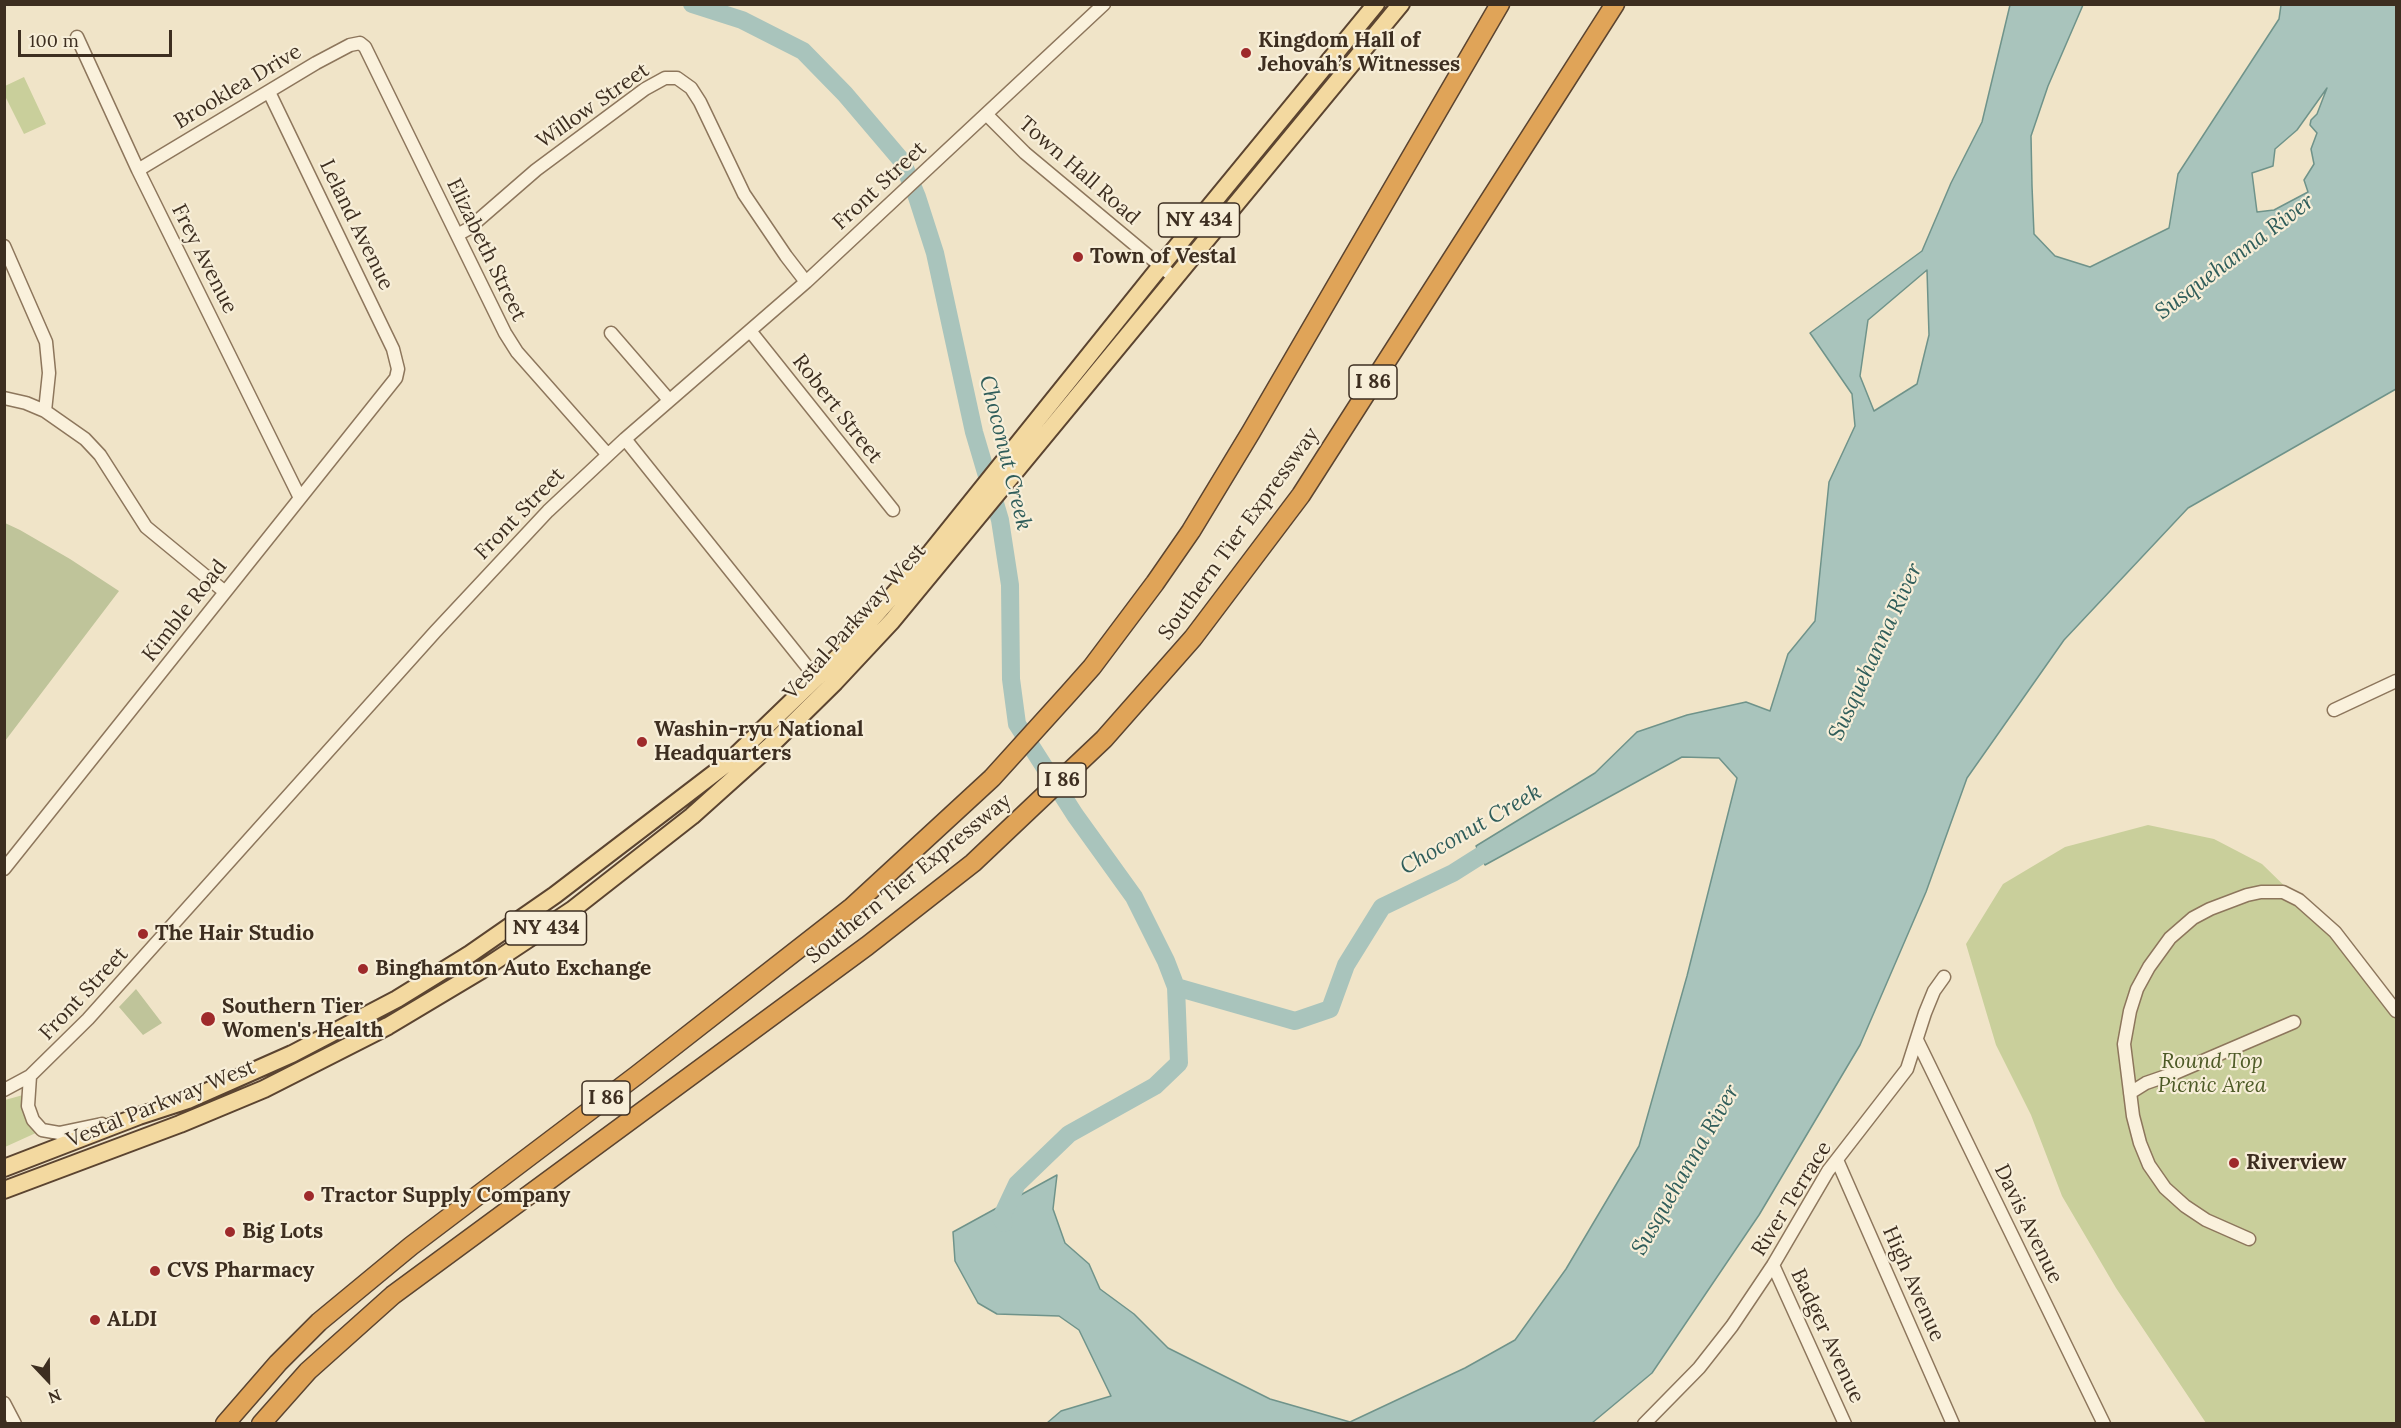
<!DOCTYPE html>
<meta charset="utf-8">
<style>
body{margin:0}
#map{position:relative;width:2401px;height:1428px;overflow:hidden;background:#f0e4c8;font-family:Lora,serif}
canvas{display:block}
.frame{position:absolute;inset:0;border:6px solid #3d2e20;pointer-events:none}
.north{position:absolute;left:18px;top:1350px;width:60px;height:60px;-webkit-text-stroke:4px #f7eed8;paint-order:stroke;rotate:158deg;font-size:16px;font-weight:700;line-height:24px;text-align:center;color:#3d2e20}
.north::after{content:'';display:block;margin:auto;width:21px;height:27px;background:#3d2e20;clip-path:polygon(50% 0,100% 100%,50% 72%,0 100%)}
.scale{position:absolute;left:18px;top:30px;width:154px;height:27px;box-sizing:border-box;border:3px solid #3d2e20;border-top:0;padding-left:8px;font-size:18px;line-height:21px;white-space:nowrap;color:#3d2e20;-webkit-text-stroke:4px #f7eed8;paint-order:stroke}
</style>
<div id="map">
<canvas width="2401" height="1428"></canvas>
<div class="frame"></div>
<div class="north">N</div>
<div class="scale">100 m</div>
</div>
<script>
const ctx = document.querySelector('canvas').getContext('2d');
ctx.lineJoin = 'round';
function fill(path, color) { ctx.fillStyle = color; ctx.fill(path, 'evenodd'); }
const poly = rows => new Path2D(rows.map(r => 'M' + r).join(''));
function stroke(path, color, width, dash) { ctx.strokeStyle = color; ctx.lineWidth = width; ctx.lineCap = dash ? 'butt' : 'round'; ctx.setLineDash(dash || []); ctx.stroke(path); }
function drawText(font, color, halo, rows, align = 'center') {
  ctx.font = font + ' Lora,serif'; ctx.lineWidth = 4.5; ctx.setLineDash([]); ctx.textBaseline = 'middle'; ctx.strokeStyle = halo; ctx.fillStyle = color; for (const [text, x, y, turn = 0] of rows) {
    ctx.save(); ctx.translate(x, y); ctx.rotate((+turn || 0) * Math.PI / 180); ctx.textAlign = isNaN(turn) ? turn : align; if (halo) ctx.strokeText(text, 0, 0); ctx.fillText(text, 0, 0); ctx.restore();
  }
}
const green = poly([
 [24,77,46,124,24,134,4,94,5,86],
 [2148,825,2214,839,2262,864,2299,900,2396,1011,2395,1423,2206,1423,2116,1288,2062,1196,2031,1115,1996,1045,1966,944,2003,884,2065,847],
 [23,1095,23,1103,38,1132,5,1147,5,1100]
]);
const cemetery = poly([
 [5,523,20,530,70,559,119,591,5,741],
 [136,989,162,1023,143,1035,119,1007]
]);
const water = poly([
 [2010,5,2083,5,2048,86,2031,136,2032,186,2034,234,2055,256,2090,267,2169,228,2178,174,2279,19,2281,5,2396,5,2396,389,2188,508,2064,640,1967,778,1926,892,1860,1045,1759,1215,1652,1373,1592,1423,1047,1423,1061,1411,1111,1396,1079,1330,1059,1316,997,1314,978,1303,955,1261,953,1232,1057,1175,1053,1209,1065,1243,1089,1264,1100,1289,1134,1314,1168,1348,1270,1399,1350,1422,1465,1368,1515,1340,1566,1269,1639,1146,1687,976,1737,778,1719,758,1682,757,1485,865,1476,846,1595,773,1637,732,1687,715,1746,702,1770,711,1788,654,1815,621,1829,482,1855,426,1852,394,1810,333,1922,251,1951,183,1982,122,2010,5],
 [2327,88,2317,114,2311,120,2310,125,2317,133,2311,149,2314,164,2304,180,2308,192,2274,210,2257,212,2252,173,2273,166,2275,149,2297,130,2327,88],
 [1927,270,1929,335,1917,384,1874,411,1860,376,1868,320,1927,270]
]);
const river = poly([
 [692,4,742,20,803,51,845,94,902,161,917,197,935,253,974,432,1000,520,1010,585,1011,679,1017,724,1075,815,1134,897,1166,961,1176,987,1295,1021,1330,1009,1346,965,1382,907,1453,873,1502,842],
 [1004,1223,1001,1218,1017,1184,1069,1134,1155,1086,1179,1063,1176,987]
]);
const minor = poly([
 [77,37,138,170,300,498],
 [986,114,1025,153,1176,279],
 [138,170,316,63,350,45,360,43,365,47,505,333,517,352,608,455],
 [457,235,468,229,536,170,645,89,665,78,677,78,691,88,700,102,744,194,786,256,806,282],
 [4,246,46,342,49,373,45,411],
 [751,332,893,510],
 [611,333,669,400],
 [4,398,26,403,45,411,85,439,100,455,146,527,225,592],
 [625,439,817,679],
 [2334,710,2396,681],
 [4,869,396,378,398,369,393,349,269,92],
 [1917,1040,2104,1424],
 [30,1076,28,1106,33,1120,42,1130,59,1133,102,1124],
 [4,1090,30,1076,88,1019,435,632,548,511,625,439,806,282,1104,4],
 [2130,1093,2146,1083,2175,1073,2294,1022],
 [1837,1160,1953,1424],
 [2249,1239,2206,1220,2185,1206,2165,1188,2149,1165,2140,1143,2133,1116,2124,1044,2130,1011,2137,989,2149,967,2170,938,2193,918,2210,909,2247,895,2261,892,2283,892,2299,900,2335,932,2396,1011],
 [1773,1265,1845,1424],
 [4,1403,15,1424],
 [1644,1424,1699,1368,1732,1326,1773,1265,1828,1171,1907,1069,1925,1013,1934,991,1944,977]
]);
const major = poly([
 [4,1168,139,1116,188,1100,292,1054,397,999,470,954,555,895,729,762,841,654,931,552,1160,267,1376,4],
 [4,1190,180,1124,264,1089,388,1026,480,971,572,910,692,816,770,746,835,682,892,621,1401,4]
]);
const highway = poly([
 [225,1424,278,1363,319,1322,411,1246,637,1075,852,907,992,778,1068,694,1092,667,1155,583,1191,531,1251,432,1500,4],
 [261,1424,308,1371,393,1295,867,946,973,863,1104,739,1193,638,1301,495,1615,4]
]);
const markers = [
 [1246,53,6,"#9e2a2b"],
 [1078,257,6,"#9e2a2b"],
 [642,742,6,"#9e2a2b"],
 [143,934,6,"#9e2a2b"],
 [363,969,6,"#9e2a2b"],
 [208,1019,8,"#9e2a2b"],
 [2234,1163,6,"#9e2a2b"],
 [309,1196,6,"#9e2a2b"],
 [230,1232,6,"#9e2a2b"],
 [155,1271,6,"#9e2a2b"],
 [95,1320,6,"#9e2a2b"]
];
const shields = [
 [1199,220,81],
 [1373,382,48],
 [1062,780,48],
 [546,928,81],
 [606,1098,48]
];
const shieldNames = [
 ["NY 434",1199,220],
 ["I 86",1373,382],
 ["I 86",1062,780],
 ["NY 434",546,928],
 ["I 86",606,1098]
];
const poiNames = [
 ["Kingdom Hall of",1258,41],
 ["Jehovah’s Witnesses",1258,65],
 ["Town of Vestal",1090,257],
 ["Washin-ryu National",654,730],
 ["Headquarters",654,754],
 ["The Hair Studio",155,934],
 ["Binghamton Auto Exchange",375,969],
 ["Southern Tier",222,1007],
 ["Women's Health",222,1031],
 ["Riverview",2246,1163],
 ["Tractor Supply Company",321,1196],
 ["Big Lots",242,1232],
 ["CVS Pharmacy",167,1271],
 ["ALDI",107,1320]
];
const streetNames = [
 ["Brooklea Drive",238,87,-31],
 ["Willow Street",593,106,-35],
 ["Town Hall Road",1079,171,41],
 ["Front Street",880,186,-43],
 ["Leland Avenue",356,225,64],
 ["Elizabeth Street",486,250,64],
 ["Frey Avenue",204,259,63],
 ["Robert Street",837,409,52],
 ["Front Street",520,514,-46],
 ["Southern Tier Expressway",1239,534,-54],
 ["Kimble Road",185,611,-52],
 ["Vestal Parkway West",855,622,-48],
 ["Southern Tier Expressway",909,879,-39],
 ["Front Street",84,994,-47],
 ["Vestal Parkway West",161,1104,-22],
 ["River Terrace",1792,1199,-58],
 ["Davis Avenue",2028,1224,64],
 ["High Avenue",1913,1284,66],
 ["Badger Avenue",1827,1336,65]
];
const parkNames = [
 ["Round Top",2212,1062],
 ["Picnic Area",2212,1086]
];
const waterNames = [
 ["Susquehanna River",2235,257,-37],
 ["Choconut Creek",1005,453,76],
 ["Susquehanna River",1876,652,-65],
 ["Choconut Creek",1471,830,-30],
 ["Susquehanna River",1686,1170,-60]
];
fill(green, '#c9cf9b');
fill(cemetery, '#bfc49a');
fill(water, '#a9c4bc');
stroke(water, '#6f938a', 1.5);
stroke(river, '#a9c4bc', 18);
stroke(minor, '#8d765c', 15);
stroke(major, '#5b4430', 20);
stroke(highway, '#5b4430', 21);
stroke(minor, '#faf1dc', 12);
stroke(major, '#f3d9a0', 16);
stroke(highway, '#e0a458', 18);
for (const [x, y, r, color] of markers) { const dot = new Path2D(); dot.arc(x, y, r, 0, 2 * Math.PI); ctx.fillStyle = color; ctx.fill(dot); stroke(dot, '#f7eed8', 2); }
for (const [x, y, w] of shields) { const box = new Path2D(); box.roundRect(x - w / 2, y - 17, w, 34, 4.5); ctx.fillStyle = '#f7eed8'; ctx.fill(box); stroke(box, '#3d2e20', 1.5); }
drawText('bold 20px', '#3d2e20', null, shieldNames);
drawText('bold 21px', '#3d2e20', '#f7eed8', poiNames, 'left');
drawText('21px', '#3d2e20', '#f7eed8', streetNames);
drawText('italic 21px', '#4d5a26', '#f7eed8', parkNames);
drawText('italic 22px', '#2f5d5a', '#f7eed8', waterNames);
</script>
